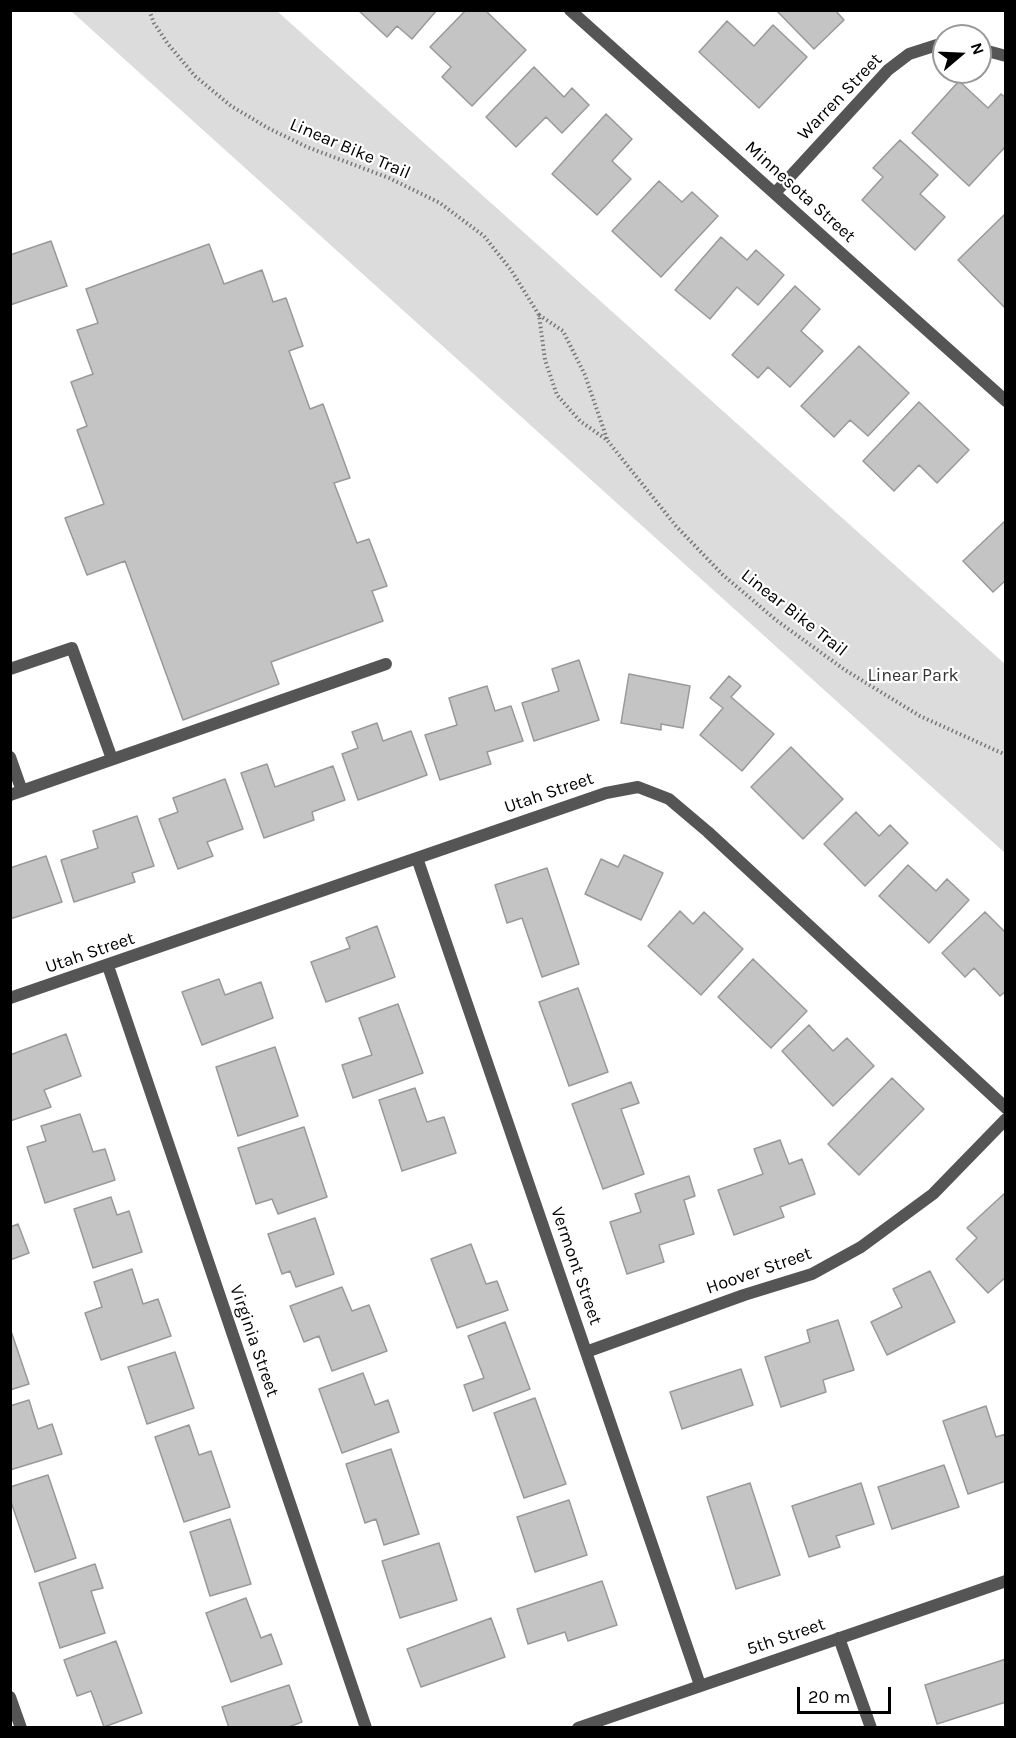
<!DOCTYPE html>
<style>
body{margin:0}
#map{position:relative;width:1016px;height:1738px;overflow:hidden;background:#fff;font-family:Karla,sans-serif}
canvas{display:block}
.frame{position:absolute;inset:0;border:12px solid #000;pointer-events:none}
.north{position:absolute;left:932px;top:24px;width:60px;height:60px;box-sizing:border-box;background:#fff;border:2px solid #999;border-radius:50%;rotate:71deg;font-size:16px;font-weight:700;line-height:24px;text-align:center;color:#000}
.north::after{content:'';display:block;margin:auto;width:21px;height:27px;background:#000;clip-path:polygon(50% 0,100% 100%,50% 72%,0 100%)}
.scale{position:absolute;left:797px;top:1687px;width:94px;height:27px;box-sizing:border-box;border:3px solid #000;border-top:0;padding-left:8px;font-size:18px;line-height:21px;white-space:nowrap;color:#000;-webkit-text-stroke:4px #fff;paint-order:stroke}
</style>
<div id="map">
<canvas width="1016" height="1738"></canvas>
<div class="frame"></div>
<div class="north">N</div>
<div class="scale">20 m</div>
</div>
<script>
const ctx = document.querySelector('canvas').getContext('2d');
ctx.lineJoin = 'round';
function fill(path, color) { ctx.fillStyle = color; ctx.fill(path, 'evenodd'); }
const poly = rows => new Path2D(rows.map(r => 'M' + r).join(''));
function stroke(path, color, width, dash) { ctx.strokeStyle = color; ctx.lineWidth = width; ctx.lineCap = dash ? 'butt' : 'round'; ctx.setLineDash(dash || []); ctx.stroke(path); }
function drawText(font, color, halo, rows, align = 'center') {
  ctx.font = font + ' Karla,sans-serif'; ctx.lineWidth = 4.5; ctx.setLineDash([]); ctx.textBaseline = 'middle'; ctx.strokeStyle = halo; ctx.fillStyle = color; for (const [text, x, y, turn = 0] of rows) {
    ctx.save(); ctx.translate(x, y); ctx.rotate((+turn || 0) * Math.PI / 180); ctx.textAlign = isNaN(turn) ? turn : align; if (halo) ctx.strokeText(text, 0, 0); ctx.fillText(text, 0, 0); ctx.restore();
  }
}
const green = poly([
 [71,11,277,11,1005,664,1005,853]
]);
const building = poly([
 [358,10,437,10,412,39,397,26,387,37,358,10],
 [466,10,485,10,526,50,472,106,442,77,451,67,430,47,466,10],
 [776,10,835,10,844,20,814,49,776,10],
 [727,21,754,46,773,25,807,57,759,108,699,52,727,21],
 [534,67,564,97,572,88,589,105,562,133,546,117,516,147,486,117,534,67],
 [959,81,988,108,1001,94,1006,98,1006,146,969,186,912,133,959,81],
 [606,114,632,139,612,161,631,179,597,215,552,174,606,114],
 [900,140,938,175,920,194,945,217,915,250,862,200,883,177,873,168,900,140],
 [659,181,682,202,692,192,718,216,661,277,612,231,659,181],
 [1006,213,1006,309,958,260,1006,213],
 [721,237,747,260,756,250,784,275,758,305,737,287,710,319,675,290,721,237],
 [51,241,67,286,10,305,10,255,51,241],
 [209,244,224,284,262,270,273,302,286,298,303,346,289,351,310,409,323,404,350,478,334,483,357,543,369,539,387,586,372,591,383,621,271,662,279,684,183,720,125,561,87,575,65,518,104,504,77,430,87,426,71,382,93,374,77,330,98,323,86,289,209,244],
 [795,286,820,309,801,331,823,351,790,387,768,367,758,378,732,355,795,286],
 [859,346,909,393,868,436,850,420,834,437,801,406,859,346],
 [919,402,969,450,937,483,919,465,894,491,863,461,919,402],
 [1006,520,1006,580,993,592,963,561,1006,520],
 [579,660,599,720,534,741,522,703,559,691,552,669,579,660],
 [629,674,690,686,683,728,661,724,661,730,621,723,629,674],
 [729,676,741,686,731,697,774,734,742,771,700,735,723,708,710,698,729,676],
 [487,686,495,711,511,706,523,741,487,752,491,764,440,780,425,735,457,725,449,698,487,686],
 [377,723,383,741,411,731,427,775,358,800,342,754,358,748,352,732,377,723],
 [791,747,843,799,803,839,751,787,791,747],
 [267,764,275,787,333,766,345,800,312,812,314,820,264,838,241,773,267,764],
 [225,779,243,829,207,842,213,856,178,869,159,819,178,812,173,798,225,779],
 [856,812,879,836,890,825,908,843,865,886,824,844,856,812],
 [137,816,154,866,132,873,135,882,74,902,61,860,98,848,93,831,137,816],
 [624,855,663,873,641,920,585,894,601,859,618,867,624,855],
 [46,856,62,902,10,919,10,868,46,856],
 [908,865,936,891,947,879,969,900,929,943,879,896,908,865],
 [547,868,579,964,542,977,522,918,507,923,495,885,547,868],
 [680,911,693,924,704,912,743,949,701,995,648,946,680,911],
 [985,912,1006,933,1006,991,1000,996,974,968,965,977,942,953,985,912],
 [377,926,395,977,326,1002,311,962,350,948,346,938,377,926],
 [753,959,807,1011,771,1048,718,997,753,959],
 [219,979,225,995,261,982,273,1018,202,1045,182,992,219,979],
 [578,988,608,1072,569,1086,539,1002,578,988],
 [398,1004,423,1073,353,1098,342,1065,372,1055,359,1018,398,1004],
 [809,1025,833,1051,847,1038,874,1066,833,1106,782,1051,809,1025],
 [66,1034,81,1076,44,1090,51,1107,10,1121,10,1055,66,1034],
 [275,1047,298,1116,238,1136,216,1067,275,1047],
 [892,1078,924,1109,859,1175,828,1144,892,1078],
 [631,1082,639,1103,621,1109,644,1174,603,1189,572,1104,631,1082],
 [415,1088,427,1122,444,1117,456,1153,402,1171,379,1100,415,1088],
 [80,1114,93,1152,105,1149,115,1180,45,1203,27,1147,46,1141,41,1126,80,1114],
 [304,1127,327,1197,278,1214,272,1199,256,1204,238,1148,304,1127],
 [780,1140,789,1164,802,1159,815,1194,780,1207,784,1217,734,1235,718,1190,763,1174,754,1149,780,1140],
 [689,1176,695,1196,684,1200,694,1234,659,1245,664,1262,627,1274,610,1222,641,1212,635,1194,689,1176],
 [1006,1192,1006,1277,988,1293,956,1259,977,1238,967,1228,1006,1192],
 [111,1197,117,1215,129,1211,142,1252,93,1268,74,1209,111,1197],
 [315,1218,334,1274,296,1287,290,1271,282,1274,268,1234,315,1218],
 [18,1224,29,1253,10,1260,10,1227,18,1224],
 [471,1244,486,1284,497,1281,508,1310,457,1328,431,1259,471,1244],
 [132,1269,143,1304,158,1299,171,1336,101,1360,85,1313,102,1307,94,1282,132,1269],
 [930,1271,955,1322,887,1355,871,1322,902,1307,893,1289,930,1271],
 [342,1287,352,1311,369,1305,387,1351,332,1371,319,1336,304,1342,290,1306,342,1287],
 [838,1320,854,1370,823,1380,826,1392,781,1407,765,1357,810,1342,807,1330,838,1320],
 [505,1322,530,1389,473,1411,464,1385,484,1378,468,1336,505,1322],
 [10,1328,29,1384,10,1390,10,1328],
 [175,1352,194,1408,147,1424,128,1367,175,1352],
 [741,1369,753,1405,682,1429,670,1392,741,1369],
 [363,1373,375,1405,388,1400,399,1432,342,1453,319,1389,363,1373],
 [535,1398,566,1484,524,1498,494,1413,535,1398],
 [29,1400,38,1429,52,1424,62,1454,10,1470,10,1406,29,1400],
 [986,1406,996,1437,1006,1434,1006,1481,968,1494,943,1421,986,1406],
 [189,1425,199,1455,211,1451,230,1507,184,1522,155,1437,189,1425],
 [391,1449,419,1534,384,1545,376,1519,365,1523,346,1464,391,1449],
 [944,1465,959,1507,892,1529,878,1487,944,1465],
 [48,1475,76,1558,35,1572,10,1499,10,1487,48,1475],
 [750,1483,780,1575,736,1589,707,1497,750,1483],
 [861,1483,874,1524,836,1536,840,1547,809,1557,792,1506,861,1483],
 [569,1500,587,1555,535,1572,517,1517,569,1500],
 [230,1519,251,1584,210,1596,190,1532,230,1519],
 [439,1543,457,1600,400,1618,382,1561,439,1543],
 [95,1564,103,1588,91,1591,105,1633,60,1648,39,1583,95,1564],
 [602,1581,617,1625,568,1641,565,1632,528,1644,517,1609,602,1581],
 [246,1598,261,1638,271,1634,282,1664,231,1682,206,1613,246,1598],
 [491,1618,505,1657,421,1687,407,1649,491,1618],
 [116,1641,142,1713,104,1727,91,1691,77,1696,64,1660,116,1641],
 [1006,1659,1006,1702,937,1724,925,1685,1006,1659],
 [289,1685,302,1722,286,1728,229,1728,222,1707,289,1685]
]);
const path = poly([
 [149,10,154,23,168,44,195,76,231,106,268,128,307,147,389,178,440,203,484,236,511,270,539,315,545,360,557,395,580,421,607,440,676,526,723,575,776,620,845,670,920,716,1006,755],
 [539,315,563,331,585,375,607,439]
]);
const service = poly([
 [10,669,72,648,112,759],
 [10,757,22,791],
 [10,795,386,664]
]);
const minor = poly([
 [570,10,1006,401],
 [980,49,1006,56],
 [775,193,888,70,909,54,937,45,944,46],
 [417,858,700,1685],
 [108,966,366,1728],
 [10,998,606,793,638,787,669,799,708,832,1006,1108],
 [586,1352,744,1295,812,1274,861,1247,933,1194,1006,1119],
 [839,1638,871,1728],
 [10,1697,21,1728]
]);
const tertiary = poly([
 [578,1728,1006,1581]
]);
const streetNames = [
 ["Warren Street",840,97,-46],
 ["Linear Bike Trail",350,149,23],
 ["Minnesota Street",800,192,42],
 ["Linear Bike Trail",794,613,38],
 ["Utah Street",549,793,-19],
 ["Utah Street",90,953,-19],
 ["Vermont Street",576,1266,71],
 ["Hoover Street",759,1271,-19],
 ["Virginia Street",254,1341,71],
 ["5th Street",786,1637,-19]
];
const parkNames = [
 ["Linear Park",913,676]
];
fill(green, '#dcdcdc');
fill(building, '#c4c4c4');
stroke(building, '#999', 1.5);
stroke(path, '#777', 4, [1.5, 3]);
stroke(service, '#555', 12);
stroke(minor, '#555', 12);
stroke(tertiary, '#555', 12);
drawText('18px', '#000', '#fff', streetNames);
drawText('18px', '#333', '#fff', parkNames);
</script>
